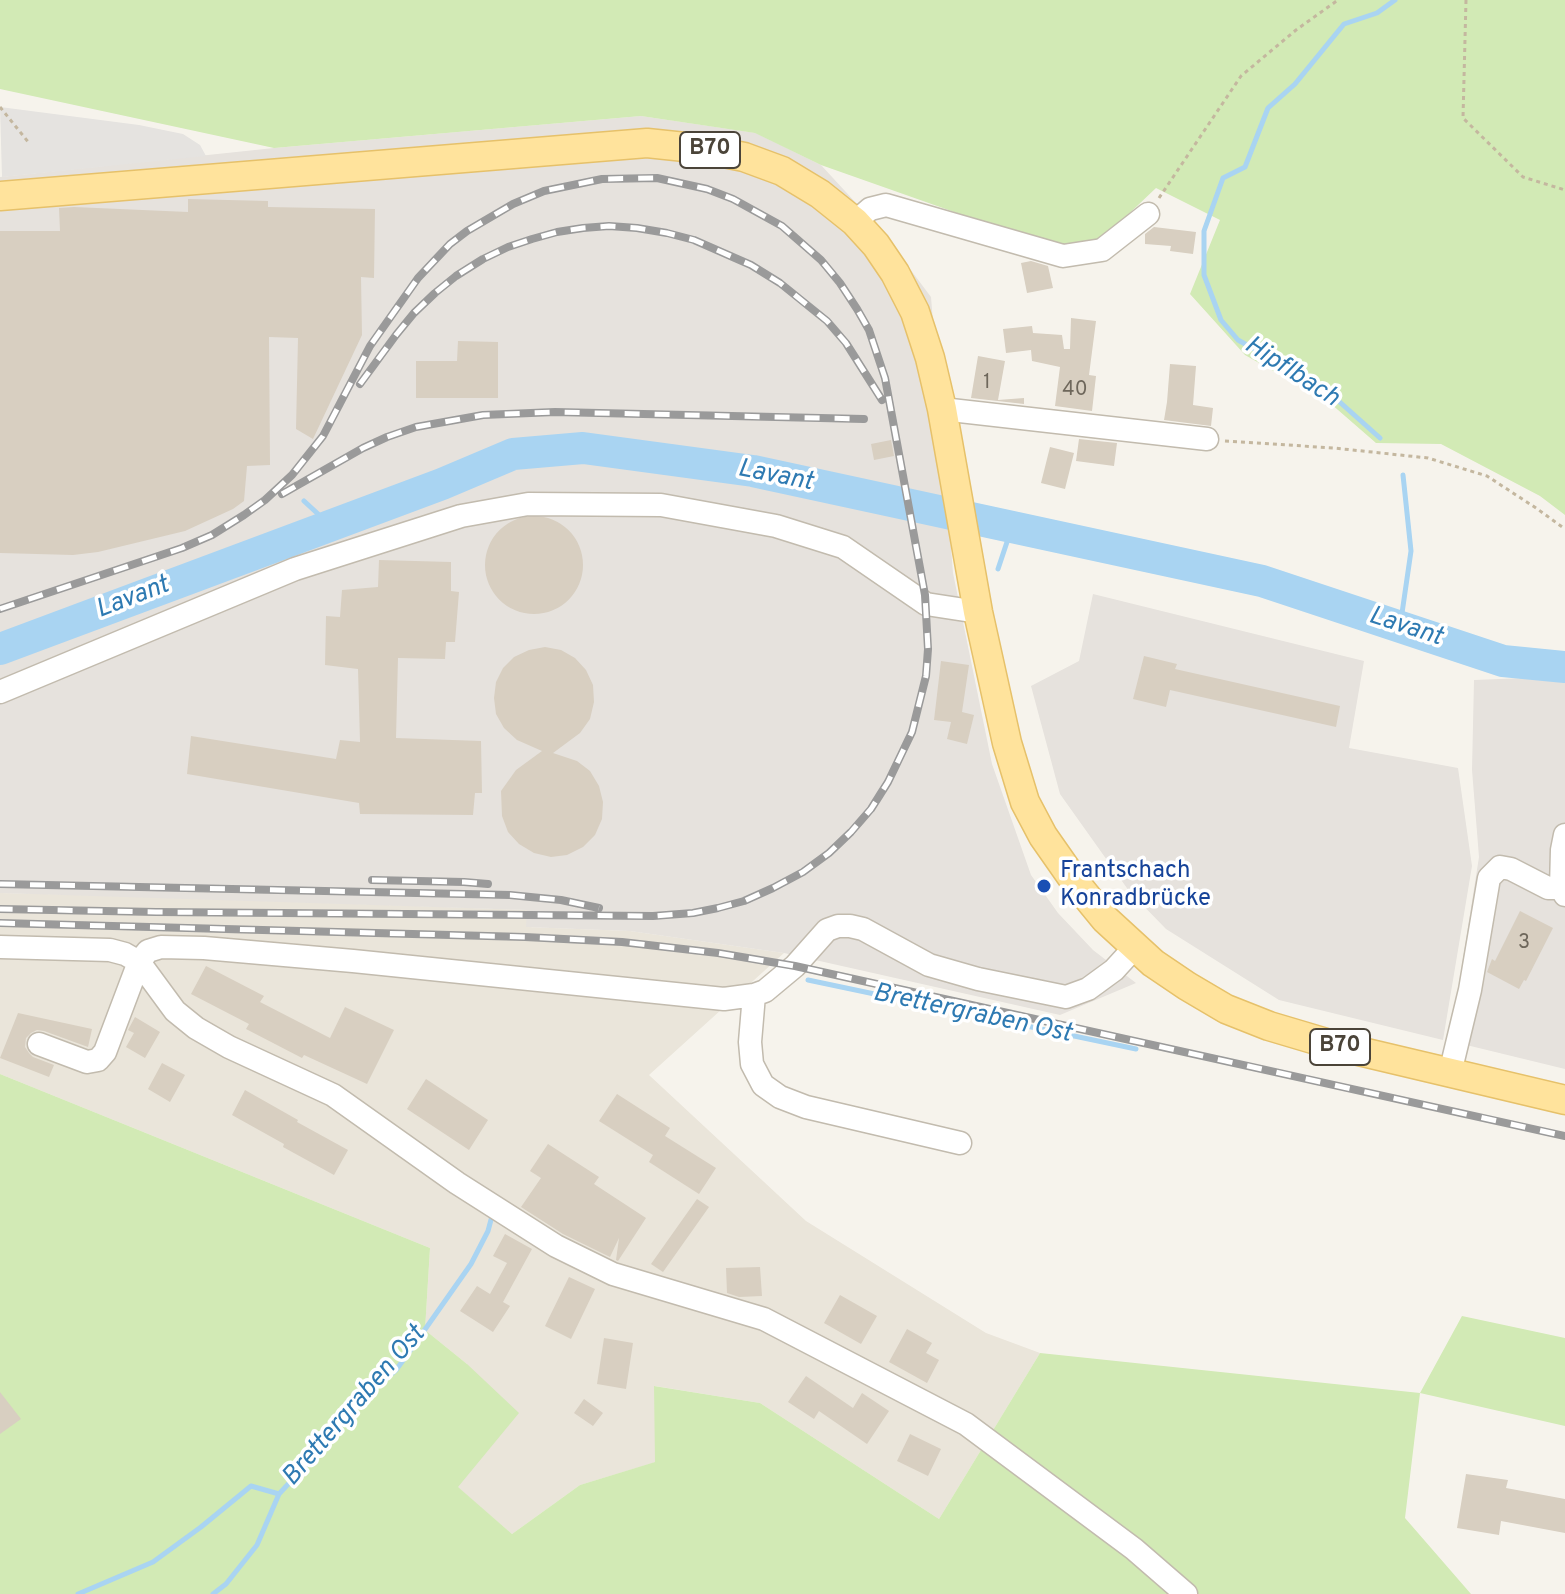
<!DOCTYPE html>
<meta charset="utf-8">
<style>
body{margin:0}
canvas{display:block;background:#f6f3ec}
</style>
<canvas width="1565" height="1594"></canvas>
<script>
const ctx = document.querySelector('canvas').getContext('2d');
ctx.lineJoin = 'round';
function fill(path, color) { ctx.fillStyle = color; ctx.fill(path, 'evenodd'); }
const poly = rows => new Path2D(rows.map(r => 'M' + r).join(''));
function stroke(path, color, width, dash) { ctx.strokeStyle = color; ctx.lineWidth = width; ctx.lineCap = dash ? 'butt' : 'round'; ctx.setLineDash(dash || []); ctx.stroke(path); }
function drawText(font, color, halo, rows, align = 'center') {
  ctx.font = font + ' Overpass,sans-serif'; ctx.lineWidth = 7; ctx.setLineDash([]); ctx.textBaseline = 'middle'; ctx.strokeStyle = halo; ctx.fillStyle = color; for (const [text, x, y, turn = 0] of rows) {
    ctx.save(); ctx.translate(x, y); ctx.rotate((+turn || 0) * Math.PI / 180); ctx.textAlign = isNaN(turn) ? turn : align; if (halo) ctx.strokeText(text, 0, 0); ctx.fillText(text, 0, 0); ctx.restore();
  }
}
const residential = poly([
 [0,893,138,896,527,910,527,927,630,931,784,953,649,1075,806,1221,986,1333,1040,1353,939,1519,760,1403,655,1386,656,1462,580,1485,512,1534,457,1487,467,1364,425,1330,430,1248,0,1074]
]);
const industrial = poly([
 [641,116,756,133,821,165,880,229,931,297,953,573,992,764,1031,875,1058,913,1093,950,1136,983,1060,1015,784,953,630,931,526,927,527,910,0,893,0,177,274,148],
 [1093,594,1364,661,1349,748,1458,768,1472,866,1443,1040,1279,1000,1166,929,1129,891,1060,794,1031,686,1079,661],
 [1551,677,1565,679,1565,1069,1450,1041,1479,857,1472,770,1474,680]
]);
const green = poly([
 [0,0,1565,0,1565,515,1540,496,1441,444,1376,443,1330,403,1245,355,1190,294,1220,220,1156,188,1096,245,1059,249,821,165,755,133,641,116,274,148,0,89],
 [0,1074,430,1248,425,1330,467,1364,519,1413,458,1487,512,1534,580,1485,655,1462,654,1386,760,1403,939,1519,1040,1353,1420,1393,1462,1316,1565,1338,1565,1426,1420,1393,1405,1518,1471,1594,0,1594]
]);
const parking = poly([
 [0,107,139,125,183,134,200,145,206,156,2,177]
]);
const stream = poly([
 [1380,438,1324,388,1238,340,1221,320,1204,275,1204,231,1223,178,1245,167,1268,108,1295,84,1344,24,1377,13,1395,0],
 [304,501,331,526],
 [998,569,1012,527],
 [1400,627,1411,551,1403,475],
 [808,980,1136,1049],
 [78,1594,153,1562,201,1527,251,1486,279,1494],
 [213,1594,226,1584,257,1545,279,1494,316,1454,350,1409,396,1370,407,1355,471,1264,488,1231,492,1216]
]);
const river = poly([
 [0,649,442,484,513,454,583,448,753,471,1262,581,1503,661,1565,667]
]);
const building = poly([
 [188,199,268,201,268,207,375,209,374,278,361,277,362,335,313,439,296,429,298,338,269,337,270,465,247,466,244,501,233,509,185,531,98,552,73,555,0,553,0,231,60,231,59,208,74,207,188,212],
 [1154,227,1196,232,1193,254,1170,251,1171,246,1145,244,1145,234],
 [1031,261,1048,266,1053,288,1027,293,1021,263],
 [1071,318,1096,321,1089,375,1096,376,1092,411,1055,406,1060,367,1032,361,1031,350,1006,353,1003,329,1032,326,1033,333,1062,335,1064,349,1070,349],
 [458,341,498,342,498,398,416,398,416,361,457,361],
 [978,356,1005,361,998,400,1024,398,1024,404,971,398],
 [1170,364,1196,366,1193,405,1213,408,1211,426,1164,420,1167,402],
 [1079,439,1117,443,1114,466,1076,461],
 [891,440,894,456,874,460,871,444],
 [1050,447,1074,453,1065,489,1041,483],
 '485 565a49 49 0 1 1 98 0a49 49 0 1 1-98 0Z',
 [379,560,451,562,451,591,459,592,455,642,446,642,445,659,398,658,396,738,481,741,482,793,475,793,473,815,360,814,359,803,187,774,191,736,336,759,340,740,360,742,358,669,325,665,326,616,340,617,342,590,378,587],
 [545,647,561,650,575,658,586,670,593,685,594,702,590,719,580,733,553,753,577,761,590,771,599,786,603,802,602,819,595,835,583,847,567,855,551,857,534,853,519,844,508,832,502,816,501,791,516,770,542,751,517,740,504,728,496,714,494,698,496,682,503,668,514,657,529,650],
 [1144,656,1177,664,1175,669,1340,706,1336,727,1170,690,1166,707,1133,699],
 [941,661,969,665,962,712,974,715,967,744,947,739,951,722,934,720],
 [1520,911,1553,928,1526,981,1524,980,1519,989,1487,972,1492,959,1495,961],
 [206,966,264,996,260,1002,330,1038,345,1007,394,1030,367,1084,304,1055,302,1058,246,1029,249,1024,191,994],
 [18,1013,92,1029,88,1047,44,1031,37,1030,31,1033,26,1038,25,1047,29,1053,33,1057,54,1065,49,1077,0,1058],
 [135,1017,160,1032,145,1058,126,1047,134,1033,128,1030],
 [162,1063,185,1075,170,1102,148,1089],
 [426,1079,488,1120,469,1150,407,1109],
 [245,1090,298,1120,297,1122,348,1150,334,1175,283,1147,284,1144,232,1115],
 [617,1094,670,1128,665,1136,716,1168,699,1194,649,1162,653,1155,599,1121],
 [548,1144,599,1177,594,1184,646,1218,618,1261,616,1260,619,1238,610,1257,563,1234,521,1207,541,1178,530,1171],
 [697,1199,709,1207,663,1272,651,1264],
 [505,1234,532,1249,503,1302,510,1306,493,1332,460,1311,477,1286,490,1294,507,1263,493,1256],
 [760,1267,762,1296,739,1297,727,1293,726,1268],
 [569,1277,595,1289,571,1339,545,1326],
 [840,1295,877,1316,861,1344,824,1323],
 [907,1329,932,1343,926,1353,939,1360,927,1383,889,1362],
 [604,1338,633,1343,626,1389,597,1384],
 [806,1376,853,1408,862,1393,889,1411,867,1444,819,1411,814,1419,788,1402],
 [0,1392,21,1419,0,1434],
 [584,1399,603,1413,593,1426,574,1413],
 [910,1434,941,1449,928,1476,897,1461],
 [1466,1474,1508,1480,1506,1488,1565,1499,1565,1533,1501,1521,1499,1535,1457,1528]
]);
const path = poly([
 [1466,0,1463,118,1523,177,1565,190],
 [0,107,29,143],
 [1159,198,1241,76,1296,30,1338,0],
 [1225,441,1334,448,1428,458,1487,476,1536,508,1565,529]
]);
const minor = poly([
 [855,222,870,209,886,205,1063,256,1102,250,1148,214],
 [942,409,1207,439],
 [0,692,295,569,461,516,528,504,661,505,776,526,843,547,926,604,978,612],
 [1565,835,1562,850,1561,888,1565,895],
 [0,947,110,950,125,954,139,962,175,1011,196,1028,229,1047,333,1095,457,1183,556,1246,613,1274,764,1319,966,1424,1134,1549,1186,1594],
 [754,995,750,1042,752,1064,763,1085,780,1097,806,1107,960,1143],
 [39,1044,87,1062,98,1060,105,1052,139,962,148,951,161,947,204,948,353,961,724,999,754,995,765,991,795,966,827,930,838,926,850,926,863,929,929,965,978,979,1066,997,1088,989,1114,970,1135,947],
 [1450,1073,1470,990,1489,878,1500,867,1511,869,1548,888,1561,888]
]);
const major = poly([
 [0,196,647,143,704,149,744,157,782,171,820,194,855,222,876,245,895,273,915,312,930,358,942,409,978,612,1007,743,1025,802,1043,836,1078,886,1105,919,1153,963,1187,986,1226,1009,1269,1026,1333,1045,1565,1100]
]);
const rail = poly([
 [360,384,396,335,414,313,435,293,456,276,483,259,508,247,532,239,557,232,583,228,609,226,637,228,667,233,694,240,751,265,780,283,827,321,846,343,882,400],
 [282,494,363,448,387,437,416,427,483,415,555,412,864,419],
 [0,609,182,548,212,535,244,515,265,500,292,475,323,436,370,346,418,278,450,244,467,231,513,204,544,191,602,179,657,178,707,189,733,199,782,226,821,260,840,283,857,309,869,330,885,378,925,595,928,649,926,676,912,732,888,782,871,809,851,832,829,853,803,872,773,888,744,901,718,908,693,913,653,916,156,912,0,909],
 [372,880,464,882,488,884],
 [0,884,510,895,561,900,599,908],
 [0,923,525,937,622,942,718,953,795,966,1565,1136]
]);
const markers = [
 [1044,886,8,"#1a4fb4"]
];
const numberNames = [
 ["1",987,384],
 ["40",1075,391],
 ["3",1524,944]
];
const shields = [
 [710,150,60],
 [1340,1047,60]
];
const shieldNames = [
 ["B70",710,150],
 ["B70",1340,1047]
];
const transitNames = [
 ["Frantschach",1060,872],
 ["Konradbrücke",1060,900]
];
const waterNames = [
 ["Hipflbach",1291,373,33],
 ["Lavant",775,477,11],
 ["Lavant",133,599,-21],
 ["Lavant",1405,628,18],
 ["Brettergraben Ost",972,1015,12],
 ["Brettergraben Ost",355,1407,-49]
];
fill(residential, '#eae5da');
fill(industrial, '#e6e2dd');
fill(green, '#d2eab5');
fill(parking, '#e5e3e0');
stroke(stream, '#a9d4f2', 5);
stroke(river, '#a9d4f2', 32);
fill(building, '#d8cfc1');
stroke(minor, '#c2bbae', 25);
stroke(major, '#e6c16a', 31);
stroke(path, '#c4b79f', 3, [4, 4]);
stroke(minor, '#fff', 22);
stroke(major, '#ffe39c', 28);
stroke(rail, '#9a9a9a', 8);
stroke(rail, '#fff', 5, [15]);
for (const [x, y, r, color] of markers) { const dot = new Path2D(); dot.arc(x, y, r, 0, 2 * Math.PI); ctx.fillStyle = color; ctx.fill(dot); stroke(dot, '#fff', 3); }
drawText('20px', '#6e675b', null, numberNames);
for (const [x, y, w] of shields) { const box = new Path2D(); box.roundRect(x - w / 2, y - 18, w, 36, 6); ctx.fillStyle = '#fff'; ctx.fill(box); stroke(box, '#4b4439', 2); }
drawText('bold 22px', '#4b4439', null, shieldNames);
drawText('24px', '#164399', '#fff', transitNames, 'left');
drawText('italic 26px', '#2e7ab2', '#fff', waterNames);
</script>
